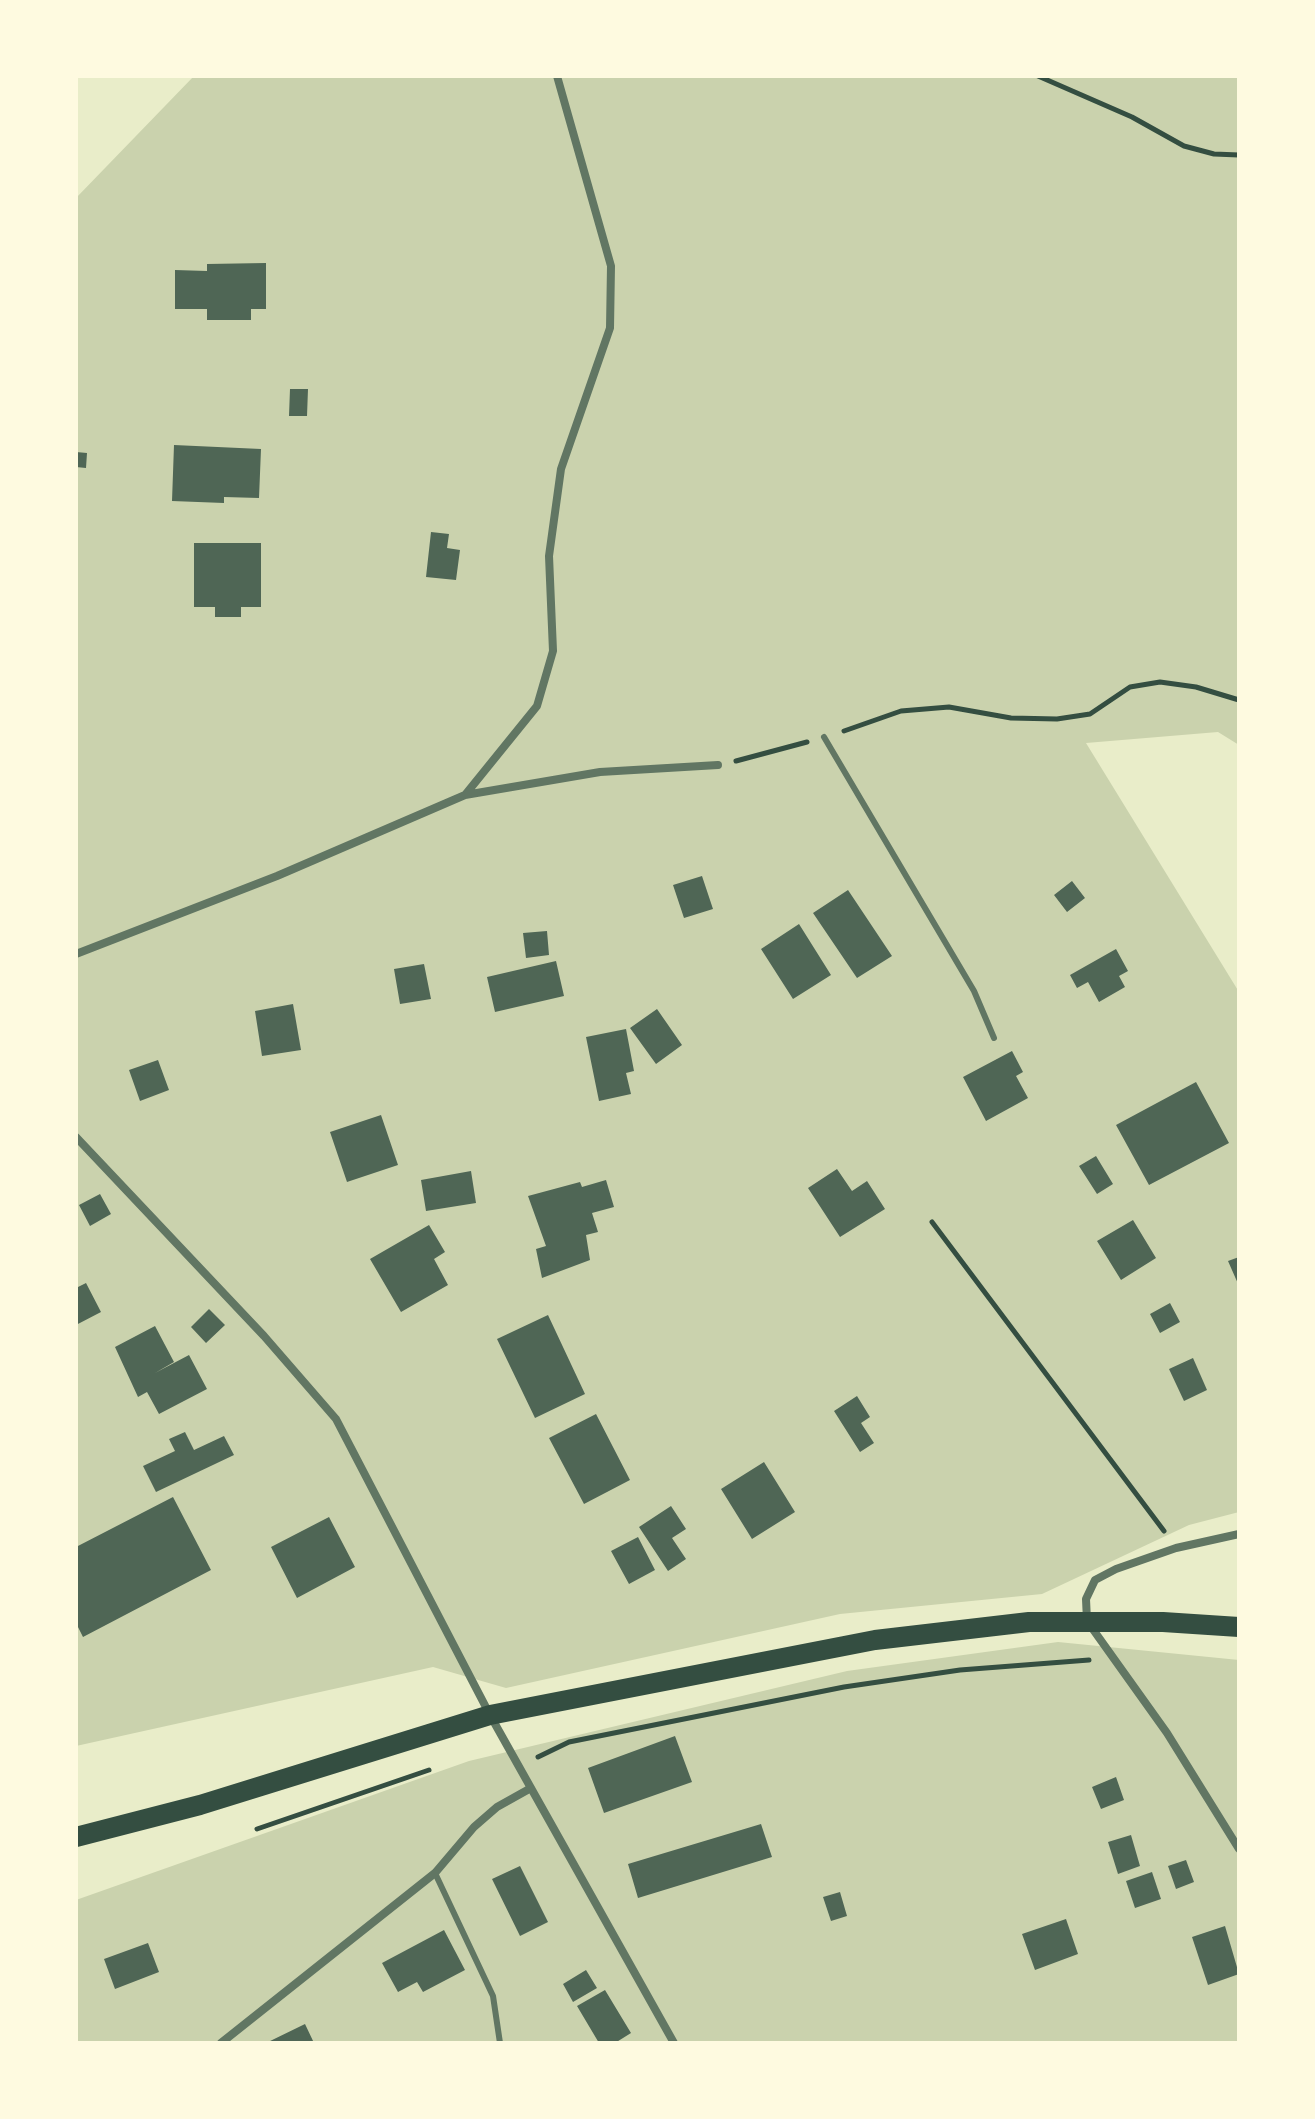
<!DOCTYPE html>
<style>
body{margin:0}
#map{position:relative;width:1315px;height:2119px;overflow:hidden;background:#e9edc9;font-family:Signika,sans-serif}
canvas{display:block}
.frame{position:absolute;inset:0;border:78px solid #fefae0;pointer-events:none}
</style>
<div id="map">
<canvas width="1315" height="2119"></canvas>
<div class="frame"></div>
</div>
<script>
const ctx = document.querySelector('canvas').getContext('2d');
ctx.lineJoin = 'round';
function fill(path, color) { ctx.fillStyle = color; ctx.fill(path, 'evenodd'); }
const poly = rows => new Path2D(rows.map(r => 'M' + r).join(''));
function stroke(path, color, width, dash) { ctx.strokeStyle = color; ctx.lineWidth = width; ctx.lineCap = dash ? 'butt' : 'round'; ctx.setLineDash(dash || []); ctx.stroke(path); }
const green = poly([
 [194,76,1239,76,1239,745,1218,732,1086,743,1239,992,1239,1512,1189,1525,1042,1594,840,1614,506,1688,433,1667,76,1746,76,198],
 [1058,1642,1239,1660,1239,2043,76,2043,76,1900,469,1761,847,1671]
]);
const building = poly([
 [266,263,266,309,251,309,251,320,207,320,207,309,175,309,175,270,207,271,207,264],
 [290,389,308,389,307,416,289,416],
 [174,445,261,449,259,498,224,497,224,503,172,501],
 [76,452,87,453,86,468,76,467],
 [431,532,449,534,447,548,460,550,456,580,426,577],
 [194,543,261,543,261,607,241,607,241,617,215,617,215,607,194,607],
 [702,876,713,909,684,918,673,885],
 [1072,881,1085,898,1067,912,1054,895],
 [848,890,892,956,857,978,813,913],
 [799,924,831,975,793,999,761,949],
 [547,931,549,955,526,958,523,933],
 [1116,949,1128,971,1119,976,1125,987,1099,1002,1088,982,1077,988,1070,975],
 [556,961,564,996,495,1012,487,977],
 [424,964,431,999,400,1004,394,969],
 [293,1004,301,1050,262,1056,255,1011],
 [657,1009,682,1045,656,1064,630,1028],
 [626,1029,634,1071,626,1073,631,1094,599,1101,586,1037],
 [1012,1051,1023,1072,1016,1076,1028,1098,986,1121,963,1077],
 [158,1060,169,1090,140,1101,129,1070],
 [1196,1082,1229,1143,1149,1185,1116,1125],
 [381,1115,398,1165,347,1182,330,1132],
 [1096,1156,1113,1184,1097,1194,1079,1166],
 [837,1169,852,1191,867,1181,885,1209,840,1237,808,1188],
 [471,1171,476,1203,426,1211,421,1180],
 [606,1180,614,1207,592,1213,598,1232,586,1235,590,1260,542,1278,536,1249,546,1246,528,1196,580,1182,582,1187],
 [100,1194,111,1214,90,1226,79,1205],
 [1133,1220,1156,1258,1121,1280,1097,1241],
 [429,1225,445,1252,434,1259,448,1285,401,1312,370,1259],
 [1239,1257,1239,1286,1228,1261],
 [86,1283,101,1312,76,1325,76,1288],
 [1170,1303,1180,1322,1160,1333,1150,1314],
 [209,1309,225,1325,206,1343,191,1327],
 [548,1315,585,1394,535,1418,497,1339],
 [155,1326,174,1362,155,1373,189,1355,207,1389,159,1414,147,1392,138,1397,115,1347],
 [1193,1358,1207,1390,1184,1401,1169,1369],
 [857,1396,870,1417,861,1423,874,1443,860,1452,834,1411],
 [596,1414,630,1480,584,1504,549,1438],
 [185,1432,194,1450,224,1436,234,1455,156,1492,143,1466,175,1451,169,1439],
 [764,1462,795,1512,752,1539,721,1489],
 [173,1497,211,1570,83,1637,76,1623,76,1547],
 [671,1506,686,1529,672,1538,686,1559,668,1571,639,1527],
 [329,1517,355,1567,297,1598,271,1547],
 [638,1537,655,1570,629,1584,611,1551],
 [675,1736,692,1782,604,1813,588,1768],
 [1116,1777,1124,1800,1101,1809,1092,1787],
 [761,1824,772,1857,638,1898,628,1864],
 [1131,1835,1140,1866,1118,1874,1108,1842],
 [1186,1860,1194,1882,1176,1889,1168,1866],
 [520,1866,548,1922,520,1936,492,1879],
 [1152,1872,1161,1899,1135,1908,1126,1881],
 [840,1892,847,1916,831,1921,823,1897],
 [1066,1919,1078,1954,1035,1970,1022,1934],
 [1225,1926,1239,1974,1208,1985,1192,1937],
 [444,1930,465,1970,423,1992,417,1982,398,1992,382,1963],
 [148,1943,159,1972,115,1989,104,1959],
 [586,1970,597,1988,573,2002,563,1984],
 [605,1990,631,2033,615,2043,599,2043,577,2006],
 [305,2024,314,2043,266,2043]
]);
const path = poly([
 [1038,76,1132,117,1184,146,1214,154,1239,155],
 [844,731,901,711,949,707,1011,718,1057,719,1090,714,1130,687,1160,682,1196,687,1239,700],
 [736,761,807,742],
 [932,1222,1164,1531],
 [538,1757,569,1742,844,1687,960,1670,1089,1660],
 [257,1829,429,1770]
]);
const service = poly([
 [824,737,974,991,994,1038],
 [435,1873,493,1996,500,2043]
]);
const minor = poly([
 [465,795,537,706,553,651,549,556,561,469,610,328,611,266,557,76],
 [76,954,277,876,465,795,600,772,718,765],
 [76,1137,264,1336,336,1419,490,1715,674,2043],
 [1239,1534,1176,1548,1116,1569,1095,1580,1086,1599,1087,1621,1167,1733,1239,1849],
 [221,2043,435,1873,474,1827,497,1807,531,1788]
]);
const primary = poly([
 [76,1837,200,1805,490,1715,875,1640,1029,1622,1163,1622,1239,1627]
]);
fill(green, '#cad2ad');
fill(building, '#4f6655');
stroke(path, '#344e41', 5);
stroke(service, '#617663', 6);
stroke(minor, '#617663', 8);
stroke(primary, '#344e41', 20);
</script>
